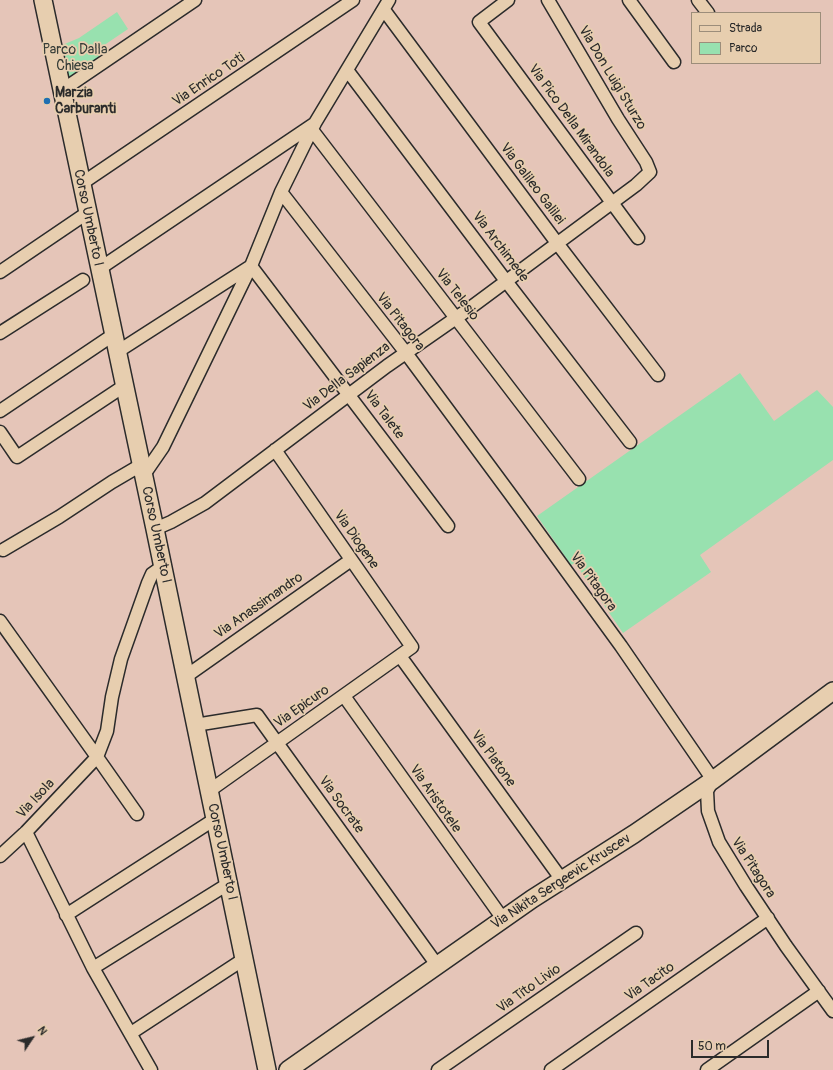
<!DOCTYPE html>
<style>
body{margin:0}
#map{position:relative;width:833px;height:1070px;overflow:hidden;background:#e5c5b8;font-family:Pangolin,sans-serif}
canvas{display:block}
.legend{position:absolute;left:691px;top:12px;width:130px;height:52px;box-sizing:border-box;background:#e7ceaf;border:1px solid #9c8d7a;margin:0;padding:5px 7px;list-style:none;font-size:12px;color:#2b2b2b}
.legend li{display:flex;align-items:center;gap:8px;height:20px}
.legend b{width:20px;border:1px solid #9c8d7a}
.north{position:absolute;left:12px;top:1018px;width:40px;height:40px;-webkit-text-stroke:3px #e7ceaf;paint-order:stroke;rotate:55deg;font-size:11px;font-weight:700;line-height:16px;text-align:center;color:#2b2b2b}
.north::after{content:'';display:block;margin:auto;width:14px;height:18px;background:#2b2b2b;clip-path:polygon(50% 0,100% 100%,50% 72%,0 100%)}
.scale{position:absolute;left:691px;top:1040px;width:78px;height:18px;box-sizing:border-box;border:2px solid #2b2b2b;border-top:0;padding-left:5px;font-size:12px;line-height:14px;white-space:nowrap;color:#2b2b2b;-webkit-text-stroke:3px #e7ceaf;paint-order:stroke}
</style>
<div id="map">
<canvas width="833" height="1070"></canvas>
<ul class="legend">
<li><b style="height:5px;background:#e7ceaf"></b>Strada</li>
<li><b style="height:11px;background:#98e1af"></b>Parco</li>
</ul>
<div class="north">N</div>
<div class="scale">50 m</div>
</div>
<script>
const ctx = document.querySelector('canvas').getContext('2d');
ctx.lineJoin = 'round';
function fill(path, color) { ctx.fillStyle = color; ctx.fill(path, 'evenodd'); }
const poly = rows => new Path2D(rows.map(r => 'M' + r).join(''));
function stroke(path, color, width, dash) { ctx.strokeStyle = color; ctx.lineWidth = width; ctx.lineCap = dash ? 'butt' : 'round'; ctx.setLineDash(dash || []); ctx.stroke(path); }
function drawText(font, color, halo, rows, align = 'center') {
  ctx.font = font + ' Pangolin,sans-serif'; ctx.lineWidth = 3.5; ctx.setLineDash([]); ctx.textBaseline = 'middle'; ctx.strokeStyle = halo; ctx.fillStyle = color; for (const [text, x, y, turn = 0] of rows) {
    ctx.save(); ctx.translate(x, y); ctx.rotate((+turn || 0) * Math.PI / 180); ctx.textAlign = isNaN(turn) ? turn : align; if (halo) ctx.strokeText(text, 0, 0); ctx.fillText(text, 0, 0); ctx.restore();
  }
}
const green = poly([
 [117,12,128,29,97,50,104,61,62,90,55,48,79,38],
 [740,373,774,421,817,390,833,407,833,460,700,555,711,572,623,633,575,563,571,565,537,516]
]);
const street = poly([
 [508,0,479,22,638,238],
 [629,0,674,62],
 [698,0,708,13],
 [384,10,557,243,658,375],
 [347,70,506,281,630,442],
 [61,91,195,0],
 [312,130,579,479],
 [81,184,353,0],
 [281,192,406,353,511,495,621,646,713,780,707,791,708,811,719,842,746,886,786,946,833,1011],
 [99,269,314,124],
 [0,272,87,213],
 [0,333,83,280],
 [117,352,251,266,448,526],
 [0,411,113,335],
 [0,432,17,457,124,386],
 [143,476,163,447,251,266,281,192,315,123,389,0],
 [155,529,171,522,205,503,387,366,466,311,636,185,650,172,646,162,618,119,548,0],
 [3,550,59,517,112,482,141,465],
 [0,621,97,757,137,814],
 [400,656,562,880],
 [185,677,351,560],
 [344,696,503,919],
 [195,725,257,715,437,965],
 [209,791,412,647,275,450],
 [26,832,93,968,151,1070],
 [0,856,26,832,97,757,107,731,112,697,121,659,148,583,152,574,162,567],
 [66,915,215,819],
 [93,968,228,884],
 [131,1033,244,959],
 [438,1070,636,933],
 [551,1070,768,918],
 [707,1070,819,991]
]);
const secondary = poly([
 [43,0,155,529,267,1070],
 [288,1070,532,899,634,834,713,780,833,691]
]);
const markers = [
 [47,101,4,"#1f6fb2"]
];
const parkNames = [
 ["Parco Dalla",75,50],
 ["Chiesa",75,66]
];
const streetNames = [
 ["Via Don Luigi Sturzo",612,78,59],
 ["Via Enrico Toti",209,80,-34],
 ["Via Pico Della Mirandola",571,121,54],
 ["Via Galileo Galilei",532,184,53],
 ["Corso Umberto I",88,218,78],
 ["Via Archimede",500,247,53],
 ["Via Telesio",457,295,52],
 ["Via Pitagora",400,322,52],
 ["Via Della Sapienza",347,377,-37],
 ["Via Talete",384,415,53],
 ["Corso Umberto I",156,535,78],
 ["Via Diogene",356,540,55],
 ["Via Pitagora",593,582,54],
 ["Via Anassimandro",259,606,-35],
 ["Via Epicuro",302,707,-35],
 ["Via Platone",493,759,54],
 ["Via Isola",36,799,-47],
 ["Via Aristotele",435,799,55],
 ["Via Socrate",341,805,54],
 ["Corso Umberto I",222,852,78],
 ["Via Pitagora",753,868,57],
 ["Via Nikita Sergeevic Kruscev",561,882,-33],
 ["Via Tacito",650,982,-35],
 ["Via Tito Livio",529,989,-35]
];
const poiNames = [
 ["Marzia",55,93],
 ["Carburanti",55,109]
];
fill(green, '#98e1af');
stroke(street, '#2b2b2b', 15);
stroke(secondary, '#2b2b2b', 20);
stroke(street, '#e7ceaf', 12);
stroke(secondary, '#e7ceaf', 17);
for (const [x, y, r, color] of markers) { const dot = new Path2D(); dot.arc(x, y, r, 0, 2 * Math.PI); ctx.fillStyle = color; ctx.fill(dot); stroke(dot, '#e7ceaf', 1.5); }
drawText('14px', '#363d38', '#e7ceaf', parkNames);
drawText('14px', '#2b2b2b', '#e7ceaf', streetNames);
drawText('bold 14px', '#2b2b2b', '#e7ceaf', poiNames, 'left');
</script>
